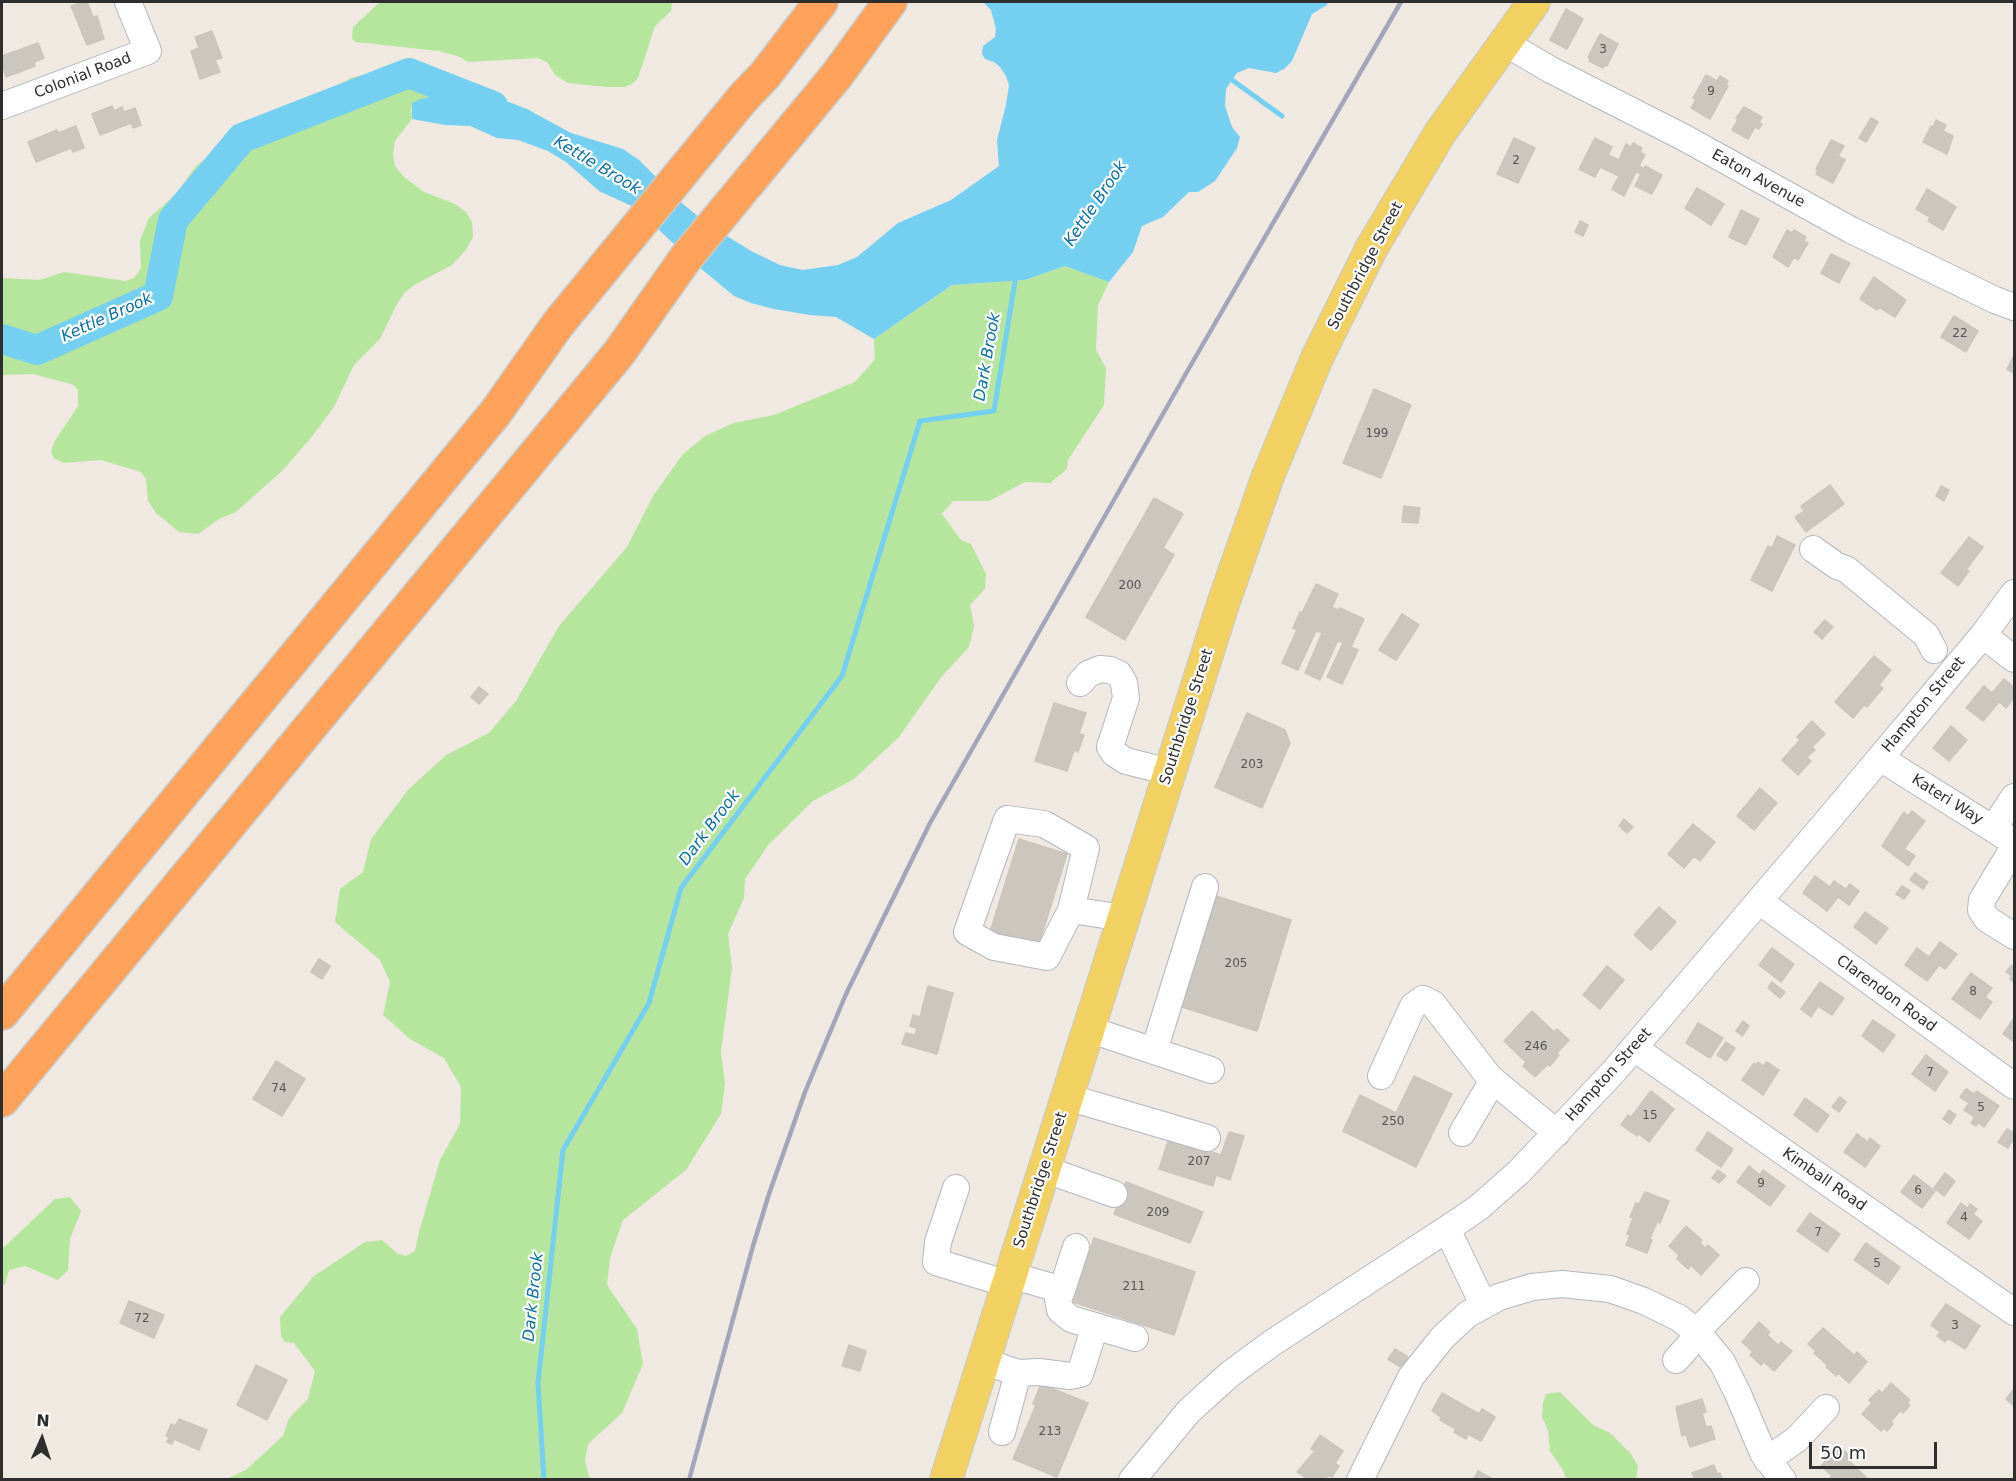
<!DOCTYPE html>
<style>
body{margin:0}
#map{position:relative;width:2016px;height:1481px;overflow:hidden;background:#efe9e1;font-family:"DejaVu Sans",sans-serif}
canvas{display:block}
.frame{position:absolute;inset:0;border:3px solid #2e2e2e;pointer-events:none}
.north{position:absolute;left:12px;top:1409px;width:60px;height:60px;-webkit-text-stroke:4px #fff;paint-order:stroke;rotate:3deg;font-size:16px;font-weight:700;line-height:24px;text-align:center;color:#2e2e2e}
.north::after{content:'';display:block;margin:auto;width:21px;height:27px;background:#2e2e2e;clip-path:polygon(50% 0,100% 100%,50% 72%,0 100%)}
.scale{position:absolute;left:1809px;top:1442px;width:128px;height:27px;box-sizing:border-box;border:3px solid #2e2e2e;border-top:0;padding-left:8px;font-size:18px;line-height:21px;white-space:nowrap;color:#2e2e2e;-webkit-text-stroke:4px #fff;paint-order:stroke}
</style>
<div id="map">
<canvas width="2016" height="1481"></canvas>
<div class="frame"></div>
<div class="north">N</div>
<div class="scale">50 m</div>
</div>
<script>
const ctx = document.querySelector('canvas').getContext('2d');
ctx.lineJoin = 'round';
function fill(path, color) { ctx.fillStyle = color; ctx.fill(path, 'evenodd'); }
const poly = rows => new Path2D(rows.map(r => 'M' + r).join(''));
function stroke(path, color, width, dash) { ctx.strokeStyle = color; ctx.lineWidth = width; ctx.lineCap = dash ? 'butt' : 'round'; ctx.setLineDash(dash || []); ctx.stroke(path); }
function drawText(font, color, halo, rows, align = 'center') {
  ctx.font = font + ' "DejaVu Sans",sans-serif'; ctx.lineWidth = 4.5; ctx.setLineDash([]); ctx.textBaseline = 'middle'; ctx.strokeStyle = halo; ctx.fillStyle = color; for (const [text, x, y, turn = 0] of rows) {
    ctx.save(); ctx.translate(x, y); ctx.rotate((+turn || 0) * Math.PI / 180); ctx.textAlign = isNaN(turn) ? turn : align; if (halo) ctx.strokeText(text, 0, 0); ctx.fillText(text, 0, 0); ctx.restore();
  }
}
const green = poly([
 [380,2,672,2,671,11,655,26,638,78,632,84,624,87,607,87,568,83,555,75,548,63,538,58,468,62,460,57,439,51,356,42,352,39,353,27],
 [416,65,429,70,435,76,442,95,421,99,411,107,412,119,395,141,393,155,395,166,404,177,424,192,455,204,466,212,472,222,473,237,465,251,452,265,416,284,405,292,397,304,380,339,354,365,334,407,310,439,282,471,236,512,219,519,198,534,179,532,156,513,148,501,146,479,141,472,101,460,64,463,54,458,51,452,54,442,78,406,78,390,74,385,33,374,2,375,2,278,40,280,64,272,126,281,134,278,141,268,140,240,149,218,176,194,195,167,229,139,260,118,277,110,318,96,351,78,399,66],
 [1065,266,1109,282,1098,305,1096,350,1106,368,1104,405,1068,460,1067,469,1050,483,1025,482,989,501,953,501,942,514,961,540,971,544,986,574,985,589,970,605,974,626,969,647,942,676,899,737,854,779,813,801,769,844,745,879,744,898,728,934,732,968,721,1052,725,1083,721,1114,686,1170,623,1220,610,1258,607,1285,637,1329,643,1364,622,1413,588,1444,585,1461,590,1479,224,1480,246,1470,283,1436,289,1418,308,1399,315,1371,294,1343,285,1342,281,1336,280,1317,314,1276,365,1242,382,1240,398,1254,406,1256,415,1251,419,1232,440,1160,460,1124,461,1087,444,1058,410,1039,383,1015,390,982,380,960,335,922,340,889,363,872,371,839,408,790,446,755,489,733,516,701,559,626,627,547,653,496,683,454,705,436,734,423,774,415,855,382,875,359,874,339,952,285,1025,280],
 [70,1197,81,1211,70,1239,68,1270,58,1280,25,1266,9,1270,5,1284,2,1286,2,1249,55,1199],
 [1560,1392,1593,1425,1610,1433,1631,1454,1638,1466,1636,1479,1566,1479,1563,1470,1550,1451,1548,1430,1542,1417,1543,1403,1546,1394]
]);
const water = poly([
 [983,2,1328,2,1327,5,1312,14,1292,61,1284,69,1276,73,1249,68,1237,73,1226,89,1225,106,1232,127,1240,137,1237,148,1215,181,1198,192,1189,192,1163,217,1142,226,1133,252,1109,282,1065,266,1025,280,952,285,874,339,836,317,810,315,774,309,751,303,734,296,693,262,636,208,599,191,566,162,548,151,518,140,497,138,470,126,445,125,412,119,412,103,421,99,461,89,496,97,527,109,571,133,623,149,639,160,683,204,706,223,751,251,780,265,803,270,838,265,857,257,898,223,951,200,999,166,997,140,1006,105,1009,85,1006,76,1000,67,994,62,985,59,982,54,983,46,995,37,996,29,991,10]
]);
const stream = poly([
 [1228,77,1282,116],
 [544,1480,538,1383,563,1150,649,1003,681,888,842,676,920,421,994,411,1016,275]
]);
const river = poly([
 [2,339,37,350,158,296,173,220,242,138,409,73,493,106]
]);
const building = poly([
 [83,2,87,2,93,17,97,16,104,39,87,45,71,6,83,2],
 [1566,9,1583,19,1567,49,1550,40,1566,9],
 [212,31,222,58,215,60,220,72,200,79,191,51,199,48,195,37,212,31],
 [1600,34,1618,44,1607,66,1605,65,1603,68,1589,61,1590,58,1588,57,1600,34],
 [38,43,44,58,34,62,35,66,6,77,2,64,2,56,38,43],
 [1706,75,1717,81,1720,76,1728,81,1726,85,1728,86,1710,119,1691,108,1696,100,1693,98,1706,75],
 [112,106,114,111,122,107,124,112,135,108,141,125,133,128,131,123,100,135,92,114,112,106],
 [1744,107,1762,117,1759,122,1762,124,1759,129,1755,127,1748,139,1732,130,1738,119,1736,118,1744,107],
 [1871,118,1878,122,1866,142,1859,138,1871,118],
 [1936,120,1946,125,1943,131,1953,136,1947,154,1923,142,1931,126,1933,127,1936,120],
 [76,126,84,148,73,152,71,148,36,162,28,142,57,130,58,133,76,126],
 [1514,138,1535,148,1518,183,1497,174,1514,138],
 [1595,138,1612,147,1608,155,1619,160,1626,144,1631,147,1633,143,1642,148,1640,152,1645,155,1639,166,1644,169,1645,166,1662,175,1652,194,1635,186,1641,174,1636,172,1624,196,1612,189,1619,176,1600,167,1595,177,1579,169,1595,138],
 [1831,140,1844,146,1838,156,1845,160,1833,183,1816,174,1818,170,1816,169,1831,140],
 [1697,188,1724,204,1711,225,1685,208,1697,188],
 [1927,189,1956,207,1943,230,1928,221,1930,217,1916,209,1927,189],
 [1741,210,1759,219,1746,245,1729,237,1741,210],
 [1580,221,1588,225,1583,236,1575,232,1580,221],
 [1787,230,1792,233,1794,230,1806,237,1804,241,1808,243,1798,260,1794,257,1788,267,1773,257,1787,230],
 [1831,254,1850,263,1839,283,1821,273,1831,254],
 [1874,277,1906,300,1895,317,1879,307,1877,310,1860,299,1874,277],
 [1954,316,1978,331,1966,352,1941,337,1954,316],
 [2014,355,2014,373,2007,369,2014,355],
 [1374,389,1411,405,1381,478,1343,463,1374,389],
 [1830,485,1844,504,1806,532,1795,517,1804,511,1801,506,1830,485],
 [1941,486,1949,490,1944,501,1936,496,1941,486],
 [1154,498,1183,514,1163,548,1174,555,1125,640,1086,617,1154,498],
 [1404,506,1420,508,1418,523,1402,522,1404,506],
 [1777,536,1795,545,1772,591,1751,580,1768,546,1772,548,1777,536],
 [1969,537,1983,547,1966,570,1969,571,1958,586,1941,573,1969,537],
 [1316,584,1338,594,1332,607,1338,610,1340,608,1364,619,1351,647,1358,650,1342,684,1327,677,1343,643,1338,640,1320,680,1305,673,1322,633,1316,631,1298,670,1282,663,1297,630,1293,628,1300,612,1302,613,1316,584],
 [1402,614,1419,625,1396,660,1379,650,1402,614],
 [1825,620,1833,627,1822,639,1814,632,1825,620],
 [1874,656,1891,670,1879,685,1883,688,1867,707,1864,705,1853,718,1835,702,1874,656],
 [2004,679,2014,687,2014,697,2006,708,1999,702,1983,721,1966,708,1984,686,1992,693,2004,679],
 [479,687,488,694,479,704,471,697,479,687],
 [1054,703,1086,713,1079,734,1084,735,1078,752,1074,750,1067,771,1035,761,1054,703],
 [1247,713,1285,730,1290,743,1262,808,1215,787,1247,713],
 [1812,721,1825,734,1812,747,1815,750,1807,757,1811,761,1798,775,1782,760,1800,740,1797,737,1812,721],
 [1951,726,1967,740,1949,761,1933,748,1951,726],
 [1760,788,1777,803,1754,830,1737,816,1760,788],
 [1912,811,1925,821,1904,849,1915,856,1908,866,1882,846,1904,812,1908,816,1912,811],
 [1624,819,1633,827,1627,833,1619,826,1624,819],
 [1693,824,1715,842,1700,861,1694,856,1684,868,1668,854,1693,824],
 [1019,839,1067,854,1038,947,990,932,1019,839],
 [1915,873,1928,882,1923,889,1910,880,1915,873],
 [1815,876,1830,887,1834,881,1846,889,1850,884,1859,891,1849,905,1838,897,1827,911,1803,893,1815,876],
 [1902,886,1910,891,1904,899,1896,894,1902,886],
 [1216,896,1291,920,1257,1031,1182,1007,1216,896],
 [1659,907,1676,922,1651,950,1634,935,1659,907],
 [1865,912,1888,928,1876,944,1854,927,1865,912],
 [1940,942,1957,954,1945,969,1939,965,1927,981,1905,965,1917,948,1929,957,1940,942],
 [1772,948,1794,964,1781,982,1759,965,1772,948],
 [319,959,330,966,322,979,311,972,319,959],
 [2012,965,2014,967,2014,983,2010,979,2012,976,2006,972,2012,965],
 [1607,966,1624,980,1600,1009,1583,995,1607,966],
 [1971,973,1992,988,1985,997,1992,1002,1980,1019,1952,999,1971,973],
 [1772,982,1785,992,1780,998,1768,988,1772,982],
 [1820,982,1844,998,1832,1015,1818,1006,1811,1017,1801,1009,1820,982],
 [928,986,953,993,937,1054,902,1044,906,1033,915,1035,917,1028,910,1026,913,1015,920,1017,928,986],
 [1532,1011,1554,1032,1557,1029,1569,1040,1557,1053,1559,1055,1550,1066,1548,1064,1535,1077,1523,1066,1526,1062,1504,1041,1532,1011],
 [2014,1018,2014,1042,2003,1034,2014,1018],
 [1873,1020,1895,1035,1883,1052,1862,1036,1873,1020],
 [1743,1021,1749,1026,1742,1036,1736,1031,1743,1021],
 [1698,1023,1723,1038,1710,1058,1686,1043,1698,1023],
 [1726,1042,1735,1048,1726,1061,1717,1055,1726,1042],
 [1926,1055,1948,1072,1935,1091,1912,1074,1926,1055],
 [276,1061,305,1079,282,1116,253,1099,276,1061],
 [1758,1062,1763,1066,1767,1062,1779,1070,1763,1095,1742,1080,1754,1063,1756,1065,1758,1062],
 [1414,1076,1452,1094,1416,1167,1343,1131,1360,1095,1396,1113,1414,1076],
 [1966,1089,1974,1094,1977,1091,1999,1106,1984,1127,1978,1123,1976,1126,1971,1123,1975,1117,1964,1110,1969,1103,1960,1097,1966,1089],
 [1651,1091,1674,1109,1649,1142,1639,1134,1637,1136,1621,1125,1628,1115,1631,1117,1651,1091],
 [1840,1097,1846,1102,1839,1112,1832,1107,1840,1097],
 [1805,1098,1829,1115,1817,1132,1794,1115,1805,1098],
 [1949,1110,1956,1115,1950,1124,1943,1119,1949,1110],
 [2007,1129,2014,1133,2014,1138,2008,1148,1998,1142,2007,1129],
 [1229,1132,1244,1136,1230,1180,1216,1175,1213,1186,1159,1169,1169,1138,1221,1155,1229,1132],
 [1708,1132,1733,1149,1721,1167,1696,1150,1708,1132],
 [1857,1134,1868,1142,1870,1138,1880,1146,1865,1167,1844,1152,1857,1134],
 [1749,1166,1760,1175,1763,1170,1785,1186,1770,1206,1737,1182,1749,1166],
 [1718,1170,1726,1176,1719,1183,1712,1178,1718,1170],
 [1945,1173,1955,1181,1944,1196,1934,1188,1945,1173],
 [1914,1175,1935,1191,1922,1208,1901,1192,1914,1175],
 [1126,1182,1203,1212,1190,1243,1114,1214,1126,1182],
 [1645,1192,1669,1201,1660,1223,1657,1222,1650,1239,1652,1240,1647,1253,1626,1245,1630,1235,1627,1234,1633,1218,1630,1217,1636,1203,1639,1204,1645,1192],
 [1961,1203,1968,1208,1970,1204,1977,1209,1973,1214,1982,1221,1969,1239,1947,1223,1961,1203],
 [1810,1213,1840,1234,1827,1252,1797,1231,1810,1213],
 [1686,1226,1702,1240,1700,1243,1705,1248,1708,1245,1719,1255,1701,1275,1691,1265,1688,1269,1677,1259,1679,1255,1669,1246,1686,1226],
 [1094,1238,1195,1272,1174,1335,1073,1302,1094,1238],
 [1866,1243,1900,1267,1888,1284,1854,1260,1866,1243],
 [129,1301,164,1315,154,1338,120,1323,129,1301],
 [1946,1304,1980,1326,1965,1349,1948,1338,1945,1342,1937,1336,1940,1332,1931,1325,1946,1304],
 [1759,1322,1770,1332,1767,1335,1778,1345,1781,1342,1792,1351,1774,1371,1764,1362,1761,1365,1750,1355,1753,1352,1742,1342,1759,1322],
 [1823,1328,1854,1355,1857,1352,1867,1362,1849,1383,1838,1373,1836,1376,1826,1367,1827,1365,1814,1353,1816,1351,1808,1344,1823,1328],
 [849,1345,866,1351,860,1371,842,1366,849,1345],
 [1395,1349,1408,1357,1401,1367,1388,1359,1395,1349],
 [256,1365,287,1380,267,1420,237,1405,256,1365],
 [1891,1383,1910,1400,1907,1403,1910,1405,1903,1413,1901,1410,1891,1421,1893,1424,1887,1431,1884,1428,1881,1431,1862,1414,1872,1403,1869,1400,1879,1390,1882,1393,1891,1383],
 [1041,1384,1088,1403,1057,1477,1013,1459,1036,1405,1033,1404,1041,1384],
 [2014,1389,2014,1406,2006,1399,2014,1389],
 [1442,1393,1479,1414,1482,1409,1495,1417,1481,1441,1468,1434,1466,1439,1454,1432,1456,1429,1440,1420,1441,1417,1432,1411,1442,1393],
 [1702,1399,1706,1412,1702,1413,1706,1427,1711,1426,1715,1439,1690,1447,1686,1434,1682,1436,1676,1407,1702,1399],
 [179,1419,207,1430,199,1450,174,1439,172,1444,167,1442,169,1437,166,1436,171,1424,175,1426,179,1419],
 [1320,1435,1343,1451,1335,1463,1339,1466,1332,1477,1328,1475,1325,1480,1309,1480,1297,1472,1315,1451,1311,1449,1320,1435],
 [1839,1446,1850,1456,1847,1459,1869,1480,1830,1478,1832,1476,1821,1466,1839,1446],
 [1714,1465,1717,1474,1720,1473,1722,1480,1695,1480,1692,1473,1714,1465],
 [1478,1471,1494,1480,1473,1480,1478,1471]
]);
const minor = poly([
 [1505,43,1551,70,1683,137,1851,230,1995,300,2014,307],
 [2,106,148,51,128,2],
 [1813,549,1837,566,1846,569,1926,635,1934,650],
 [1983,635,2014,659],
 [1080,683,1088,674,1100,669,1110,670,1119,674,1124,683,1126,698,1110,747,1114,753,1126,761,1170,772],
 [1880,758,2014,842],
 [1993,829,2014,797],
 [2014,847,1982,900,1981,910,1987,919,2014,936],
 [1759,901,2014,1086],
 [1071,910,1047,957,994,947,967,932,1007,819,1044,824,1086,848,1071,910,1124,918],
 [1088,1029,1211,1070],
 [1634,1048,2014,1312],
 [1154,1051,1205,887],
 [1381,1076,1413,1006,1423,999,1433,1004,1490,1078,1557,1133],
 [1067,1097,1207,1138],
 [1462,1133,1493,1080],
 [1044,1169,1114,1194],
 [956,1188,938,1242,936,1262,1008,1284],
 [1447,1229,1483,1304],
 [1011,1275,1062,1290,1058,1299,1060,1310,1071,1319,1135,1338],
 [1062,1290,1076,1247],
 [1696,1332,1746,1281],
 [1676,1360,1699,1334],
 [983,1361,1018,1373,1039,1372,1070,1376,1080,1374,1095,1326],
 [1002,1432,1018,1373],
 [1767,1460,1797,1439,1826,1408],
 [1132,1480,1189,1411,1230,1374,1272,1343,1447,1229,1478,1208,1519,1172,1615,1070,1823,826,1983,635,2014,593],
 [1360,1480,1411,1377,1443,1337,1468,1314,1499,1297,1532,1287,1562,1284,1610,1289,1644,1301,1679,1318,1699,1334,1722,1362,1738,1394,1763,1453,1783,1480]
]);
const major = poly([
 [946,1480,1223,604,1268,476,1317,358,1371,249,1440,133,1534,2]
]);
const highway = poly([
 [2,1013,496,412,558,324,743,98,765,75,821,2],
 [2,1100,619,353,685,259,837,75,890,2]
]);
const rail = poly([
 [689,1480,753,1246,769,1194,805,1092,846,994,930,823,1188,370,1401,2]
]);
const numberNames = [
 ["3",1603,50],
 ["9",1711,92],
 ["2",1516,161],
 ["22",1960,334],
 ["199",1377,434],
 ["200",1130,586],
 ["203",1252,765],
 ["205",1236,964],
 ["8",1973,992],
 ["246",1536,1047],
 ["7",1930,1073],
 ["74",279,1089],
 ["5",1981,1108],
 ["15",1650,1116],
 ["250",1393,1122],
 ["207",1199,1162],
 ["9",1761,1184],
 ["6",1918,1191],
 ["209",1158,1213],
 ["4",1964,1218],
 ["7",1818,1233],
 ["5",1877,1264],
 ["211",1134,1287],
 ["72",142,1319],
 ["3",1955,1326],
 ["213",1050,1432]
];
const streetNames = [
 ["Colonial Road",83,76,-21],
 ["Eaton Avenue",1758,179,29],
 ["Southbridge Street",1366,266,-62],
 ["Hampton Street",1924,705,-50],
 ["Southbridge Street",1187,717,-72],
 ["Kateri Way",1947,800,32],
 ["Clarendon Road",1886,994,36],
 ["Hampton Street",1609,1075,-48],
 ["Southbridge Street",1041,1180,-72],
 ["Kimball Road",1824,1180,35]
];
const waterNames = [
 ["Kettle Brook",597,166,31],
 ["Kettle Brook",1096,204,-56],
 ["Kettle Brook",107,318,-24],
 ["Dark Brook",988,357,-80],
 ["Dark Brook",710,828,-53],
 ["Dark Brook",534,1297,-84]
];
fill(green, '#b6e59e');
fill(water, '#75cff0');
stroke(stream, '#75cff0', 5);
stroke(river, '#75cff0', 30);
fill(building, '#cbc7bf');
stroke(building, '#cbc5ba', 1.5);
stroke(minor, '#b4b7c1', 28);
stroke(major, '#c9c9c9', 34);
stroke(highway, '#c9c9c9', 36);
stroke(minor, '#fff', 26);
stroke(major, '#f2d163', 32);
stroke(highway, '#ffa35c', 33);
stroke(rail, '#a3a6b8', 4.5);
drawText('12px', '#555452', null, numberNames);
drawText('15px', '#2e2e2e', '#fff', streetNames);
drawText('italic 16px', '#0d6fa3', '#fff', waterNames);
</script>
